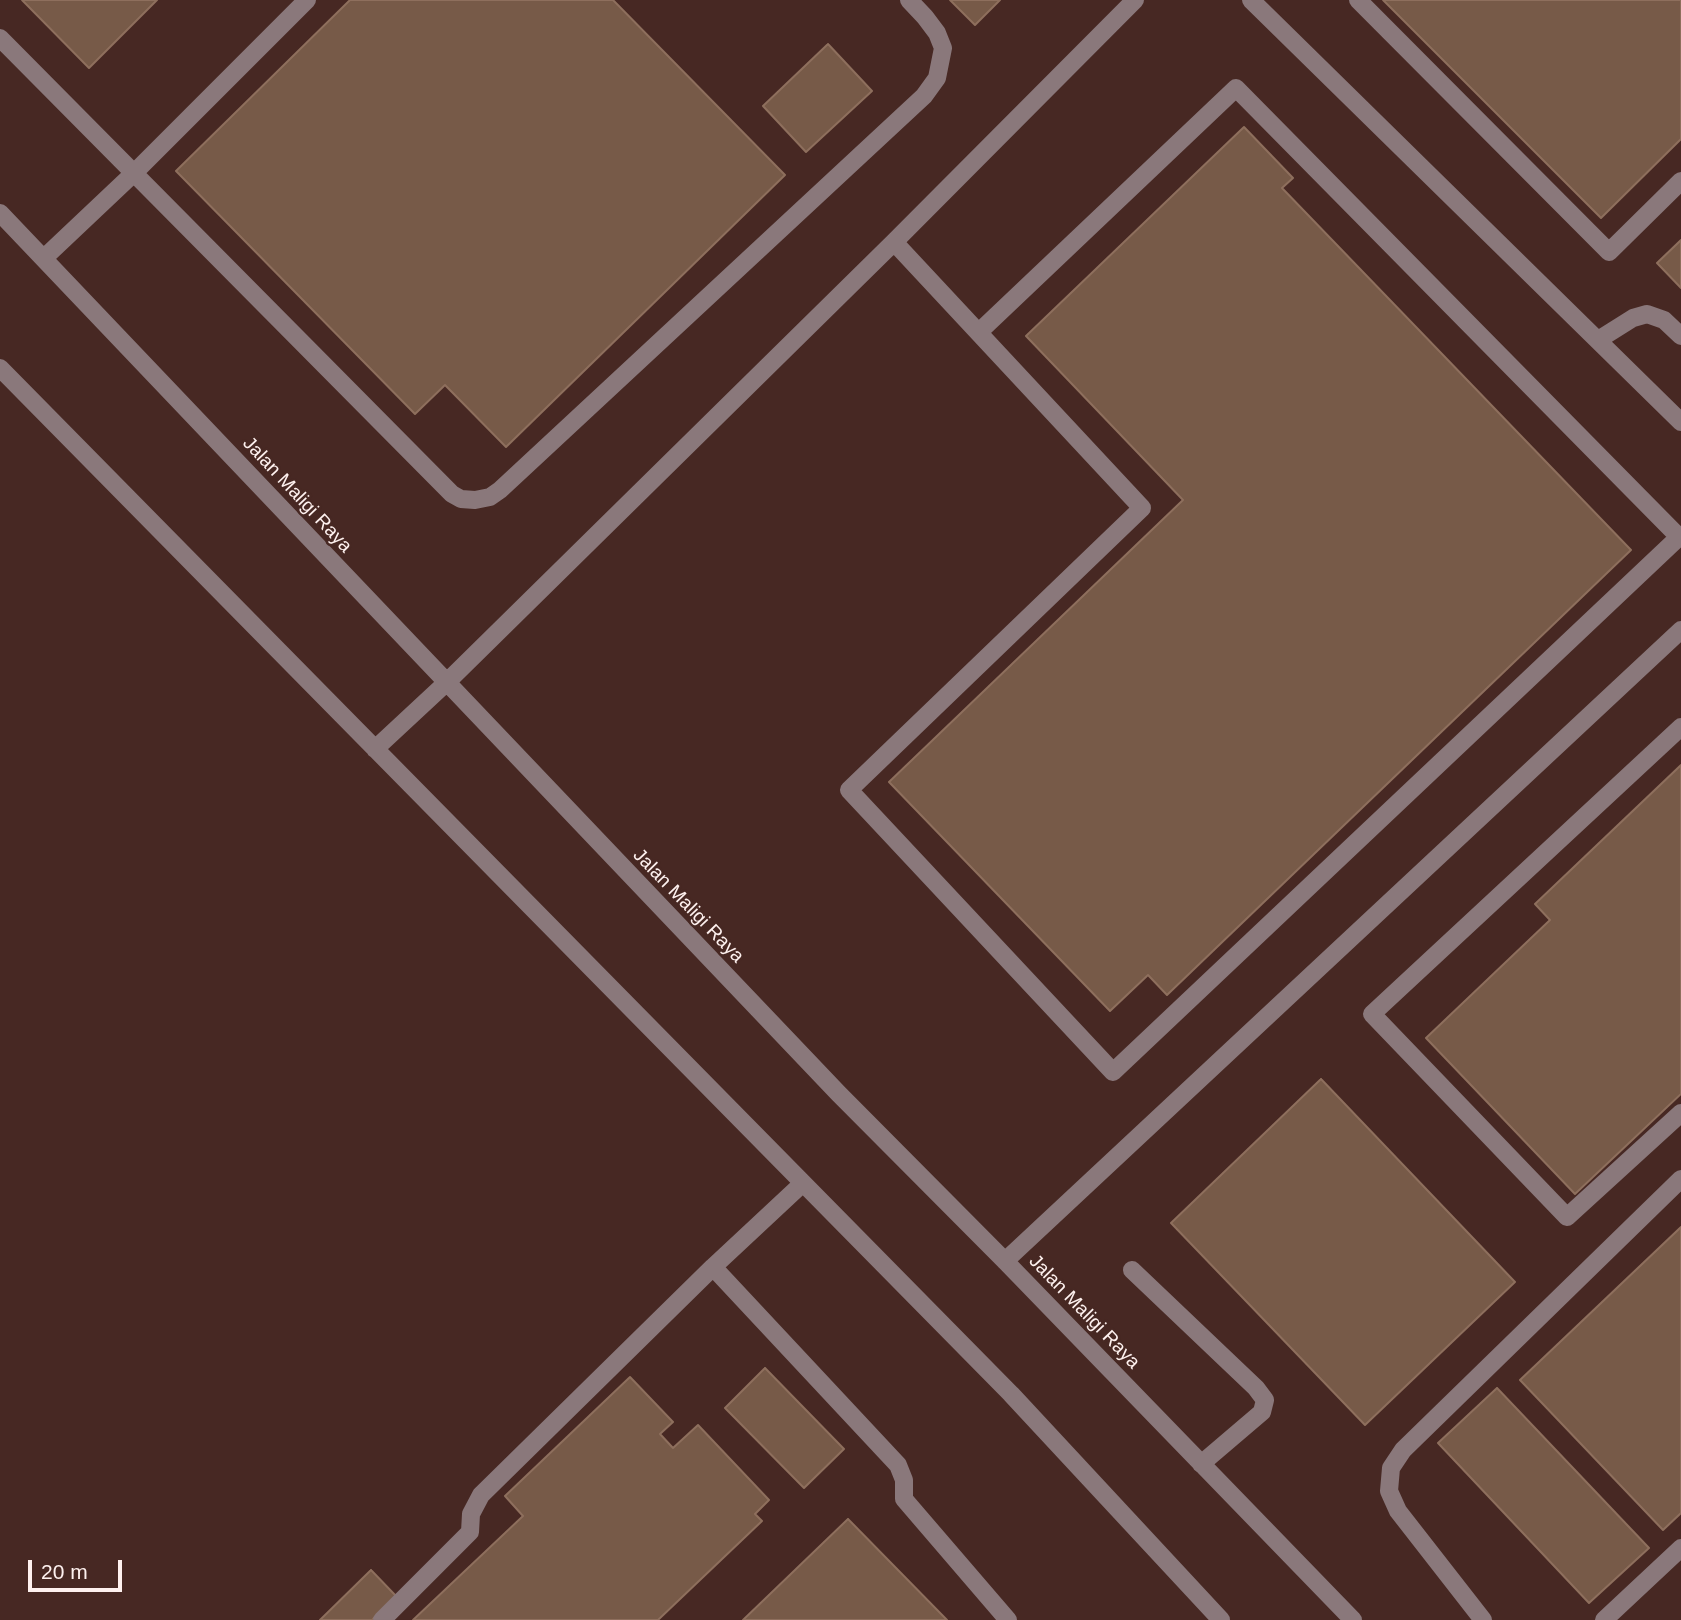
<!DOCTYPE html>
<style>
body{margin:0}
#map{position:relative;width:1681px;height:1620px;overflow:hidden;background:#472823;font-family:Helvetica,sans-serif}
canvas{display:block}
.scale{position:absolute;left:28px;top:1560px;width:94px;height:32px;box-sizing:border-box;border:4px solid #fef1ef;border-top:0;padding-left:9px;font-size:21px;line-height:24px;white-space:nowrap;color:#fef1ef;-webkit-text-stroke:5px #472823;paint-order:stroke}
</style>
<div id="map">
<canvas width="1681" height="1620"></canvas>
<div class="scale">20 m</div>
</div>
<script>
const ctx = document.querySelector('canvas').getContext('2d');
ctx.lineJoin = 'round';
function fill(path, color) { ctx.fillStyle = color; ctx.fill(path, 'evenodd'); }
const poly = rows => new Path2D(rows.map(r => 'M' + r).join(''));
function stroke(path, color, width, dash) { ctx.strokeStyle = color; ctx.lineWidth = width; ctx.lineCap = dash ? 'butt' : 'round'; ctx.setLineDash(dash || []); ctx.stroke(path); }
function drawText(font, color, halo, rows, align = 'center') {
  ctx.font = font + ' Helvetica,sans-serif'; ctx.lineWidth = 5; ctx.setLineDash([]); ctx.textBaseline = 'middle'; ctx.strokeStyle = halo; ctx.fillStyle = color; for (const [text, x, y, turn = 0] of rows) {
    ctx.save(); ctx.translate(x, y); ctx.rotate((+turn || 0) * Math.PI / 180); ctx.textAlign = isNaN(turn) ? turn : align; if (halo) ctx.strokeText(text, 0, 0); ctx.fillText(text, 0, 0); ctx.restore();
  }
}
const building = poly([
 [22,0,157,0,89,68,22,0],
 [350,0,613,0,785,175,506,447,445,385,415,414,176,171,350,0],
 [950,0,1000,0,975,25,950,0],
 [1383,0,1681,0,1681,139,1601,218,1383,0],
 [828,44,872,91,806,152,763,106,828,44],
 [1244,127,1293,178,1282,188,1631,550,1167,995,1148,975,1110,1011,889,782,1183,500,1026,336,1244,127],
 [1681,240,1681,288,1657,263,1681,240],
 [1681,765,1681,1094,1575,1194,1426,1038,1550,920,1535,904,1681,765],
 [1321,1079,1515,1282,1365,1425,1171,1223,1321,1079],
 [1681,1227,1681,1513,1663,1530,1520,1380,1681,1227],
 [765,1368,844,1449,804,1488,725,1408,765,1368],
 [630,1377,673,1422,660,1434,673,1448,698,1425,769,1500,755,1514,762,1521,658,1620,413,1620,523,1516,505,1496,630,1377],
 [1497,1388,1649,1548,1589,1603,1438,1443,1497,1388],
 [848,1519,947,1620,743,1620,848,1519],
 [371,1570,396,1596,372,1620,320,1620,371,1570]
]);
const minor = poly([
 [1251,0,1681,422],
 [1358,0,1609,252,1681,181],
 [0,38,452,494,461,499,475,500,490,497,500,490,924,96,937,78,943,48,937,33,925,17,909,0],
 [0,213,839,1094,1005,1261,1353,1620],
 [894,242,1142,508,849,790,1113,1072,1679,537,1236,88,979,332],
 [44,258,135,172,307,0],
 [1598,340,1633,318,1647,314,1664,320,1681,336],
 [0,368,1011,1394,1221,1620],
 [1681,727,1372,1014,1567,1217,1681,1113],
 [375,749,446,683,894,242,1135,0],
 [1005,1261,1681,630],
 [713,1267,898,1465,904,1480,904,1499,1008,1620],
 [1132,1270,1256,1388,1265,1400,1262,1412,1201,1464],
 [382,1620,470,1532,471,1514,481,1495,713,1267,803,1183],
 [1483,1620,1398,1511,1389,1491,1391,1468,1403,1450,1681,1179],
 [1604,1620,1681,1548]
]);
const streetNames = [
 ["Jalan Maligi Raya",297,495,47],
 ["Jalan Maligi Raya",688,906,46],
 ["Jalan Maligi Raya",1084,1312,46]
];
fill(building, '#775a48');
stroke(building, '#8e6f5d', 2);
stroke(minor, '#8a787b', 18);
drawText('19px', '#fef1ef', '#472823', streetNames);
</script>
